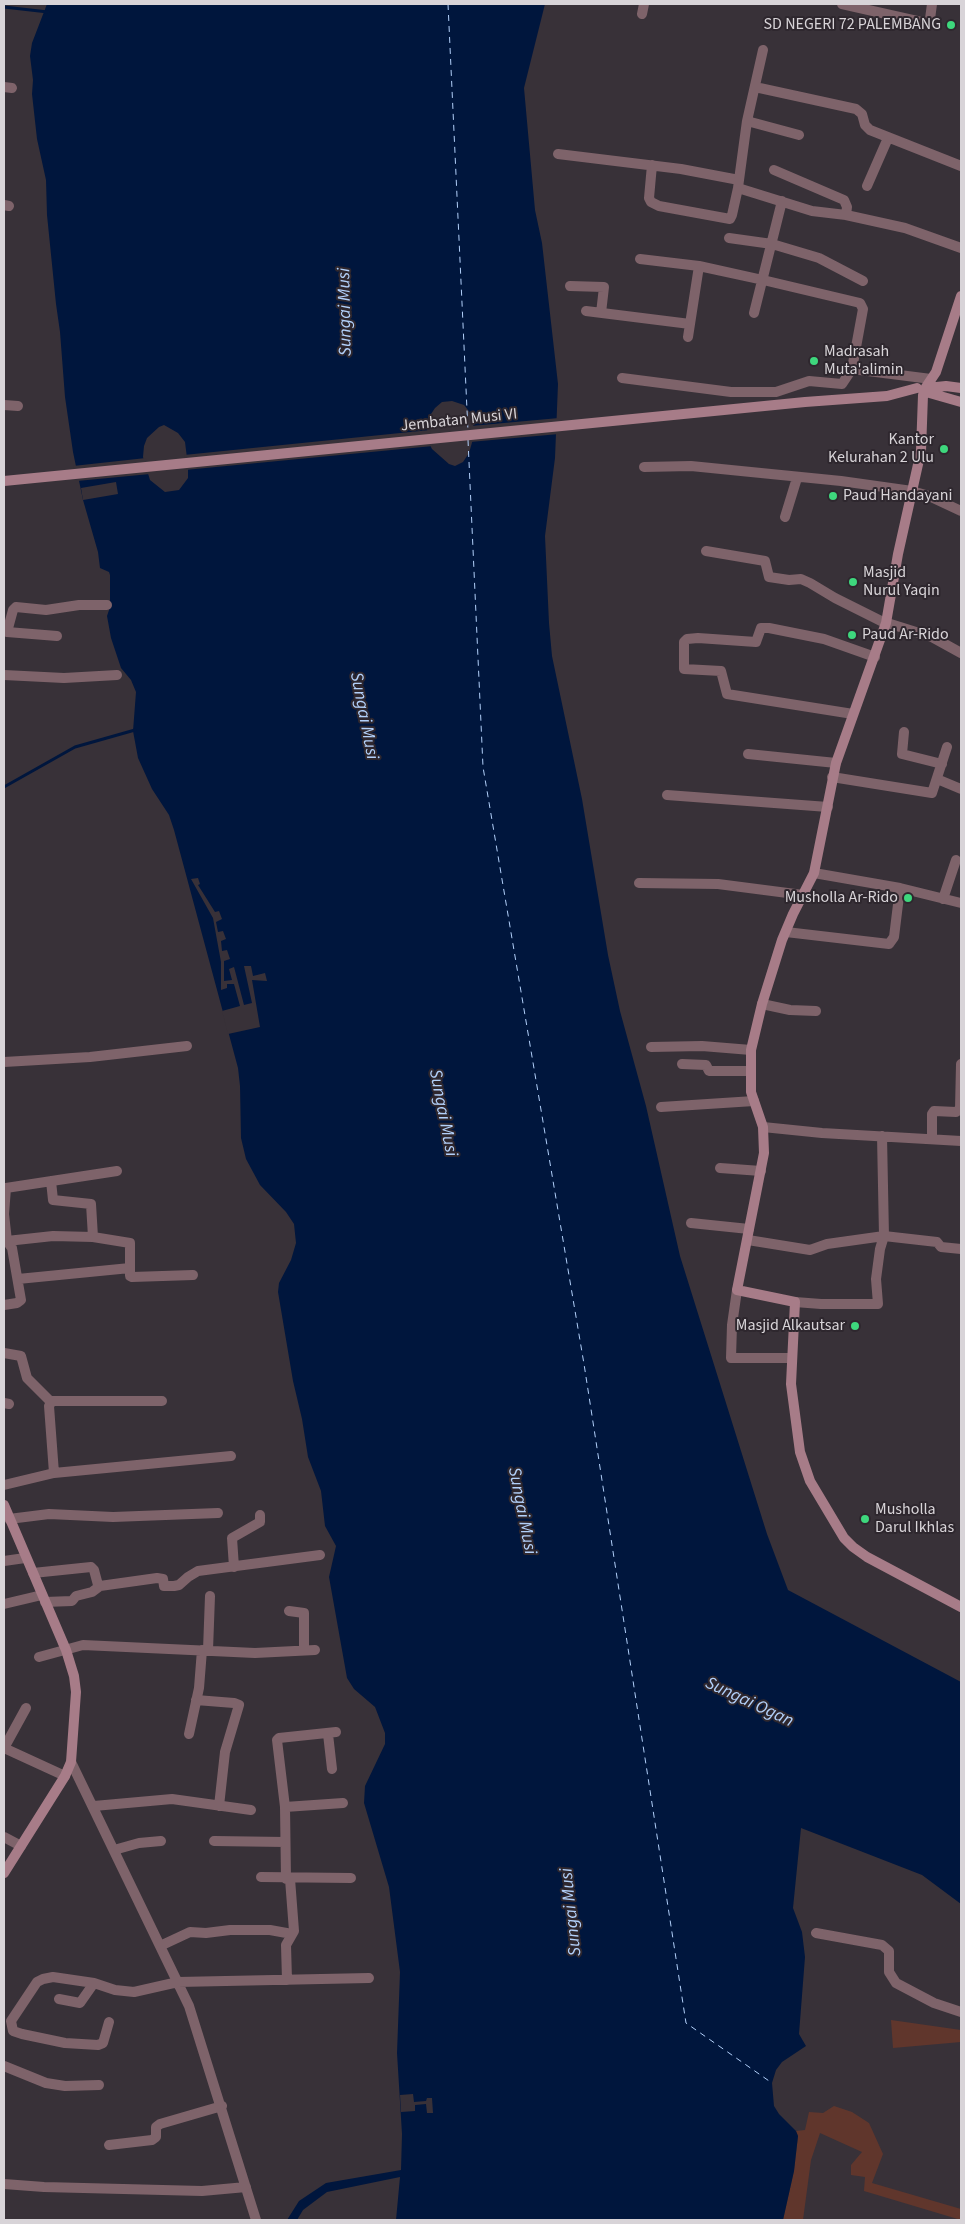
<!DOCTYPE html>
<style>
body{margin:0}
#map{position:relative;width:965px;height:2224px;overflow:hidden;background:#383138;font-family:"Source Sans 3",sans-serif}
canvas{display:block}
.frame{position:absolute;inset:0;border:5px solid #d8d4d8;pointer-events:none}
</style>
<div id="map">
<canvas width="965" height="2224"></canvas>
<div class="frame"></div>
</div>
<script>
const ctx = document.querySelector('canvas').getContext('2d');
ctx.lineJoin = 'round';
function fill(path, color) { ctx.fillStyle = color; ctx.fill(path, 'evenodd'); }
const poly = rows => new Path2D(rows.map(r => 'M' + r).join(''));
function stroke(path, color, width, dash) { ctx.strokeStyle = color; ctx.lineWidth = width; ctx.lineCap = dash ? 'butt' : 'round'; ctx.setLineDash(dash || []); ctx.stroke(path); }
function drawText(font, color, halo, rows, align = 'center') {
  ctx.font = font + ' "Source Sans 3",sans-serif'; ctx.lineWidth = 4; ctx.setLineDash([]); ctx.textBaseline = 'middle'; ctx.strokeStyle = halo; ctx.fillStyle = color; for (const [text, x, y, turn = 0] of rows) {
    ctx.save(); ctx.translate(x, y); ctx.rotate((+turn || 0) * Math.PI / 180); ctx.textAlign = isNaN(turn) ? turn : align; if (halo) ctx.strokeText(text, 0, 0); ctx.fillText(text, 0, 0); ctx.restore();
  }
}
const green = poly([
 [891,2020,961,2030,961,2042,893,2048],
 [834,2106,852,2112,869,2123,883,2154,872,2183,961,2209,961,2220,864,2191,865,2177,851,2175,851,2165,862,2152,820,2133,811,2160,803,2220,783,2220,794,2171,798,2136,796,2131,805,2130,809,2112,823,2113]
]);
const water = poly([
 [47,4,545,4,524,88,535,210,542,243,558,384,555,458,545,536,549,623,552,656,582,799,608,955,620,1011,646,1106,680,1256,767,1534,788,1590,961,1682,961,1904,922,1875,801,1828,793,1908,802,1932,805,1957,799,2034,806,2046,782,2062,776,2070,772,2083,774,2106,779,2114,796,2131,798,2136,794,2171,783,2220,396,2220,400,2177,327,2192,303,2210,297,2220,287,2220,299,2201,326,2183,401,2170,402,2134,397,2053,400,1972,389,1887,364,1803,365,1786,385,1744,385,1733,375,1707,354,1689,347,1678,329,1577,336,1546,325,1526,321,1491,308,1457,302,1419,293,1381,278,1292,279,1283,291,1260,296,1243,294,1224,286,1212,260,1185,246,1159,241,1138,240,1086,238,1068,174,830,169,815,152,789,138,758,133,731,136,692,131,680,121,668,111,638,107,616,110,607,110,575,109,572,100,568,98,552,83,500,73,452,65,397,60,332,56,304,47,215,46,180,37,139,32,94,33,80,30,56,32,43],
 [452,401,464,405,472,415,474,431,473,439,469,453,463,462,455,466,449,464,432,449,428,441,427,427,429,417,435,408,442,402],
 [164,425,178,433,185,442,188,466,188,478,179,490,165,492,150,480,143,457,144,446,147,438,159,427]
]);
const pier = poly([
 [559,418,559,434,470,442,471,426],
 [430,430,433,446,185,470,184,455],
 [146,458,150,474,77,481,73,466],
 [116,482,118,494,83,500,81,488],
 [198,878,200,884,198,885,215,912,219,911,222,919,216,922,218,932,223,931,226,939,221,941,222,951,227,950,230,959,224,961,224,981,232,980,229,969,234,967,244,1005,252,1003,244,966,251,966,253,976,265,973,267,981,252,980,260,1027,228,1034,222,1011,240,1006,234,984,227,984,227,988,221,990,221,962,213,918,191,879],
 [413,2094,414,2102,426,2101,427,2098,432,2098,433,2113,427,2113,426,2104,415,2105,415,2111,401,2112,400,2095]
]);
const stream = poly([
 [4,7,48,12],
 [4,787,75,747,135,730]
]);
const ferry = poly([
 [448,4,468,431],
 [468,440,483,767,584,1364,686,2023,772,2083]
]);
const street = poly([
 [842,4,926,23,930,19,932,4],
 [642,14,644,4],
 [4,87,12,88],
 [755,87,856,109,862,114,865,125,870,130,961,166],
 [747,121,799,135],
 [558,154,681,169,739,180,738,188],
 [652,165,649,198,651,202,659,206,730,219,732,215,738,188,812,211,846,215,905,228,961,248],
 [774,170,844,200,847,207,846,215],
 [739,180,747,121,763,50],
 [867,186,888,138],
 [4,205,9,206],
 [729,238,772,244,819,258,863,281],
 [570,286,604,287,601,313],
 [586,311,690,324],
 [754,313,782,201],
 [688,337,699,266],
 [852,369,931,379],
 [622,378,731,392,776,392,809,381,842,384,852,369,863,309,860,303,763,280,699,266,640,259],
 [4,405,18,406],
 [644,467,691,466,841,481,912,491,929,496,961,511],
 [785,517,797,478],
 [706,551,765,561,769,577,789,580,801,579,810,583,835,598,881,621,932,637,961,653],
 [4,631,7,632,13,610,16,607,46,610,79,605,107,605],
 [7,632,57,636],
 [4,675,64,678,117,675],
 [853,714,727,694,721,671,684,669,684,642,687,639,698,638,756,642,761,628,769,628,824,639,875,657],
 [904,732,902,754,942,764],
 [748,754,836,763],
 [832,777,932,793,947,747],
 [937,779,961,789],
 [667,795,828,807],
 [814,873,900,888,961,903],
 [639,883,718,884,803,895],
 [943,899,956,860],
 [786,932,889,944,894,937,900,888],
 [762,1004,790,1010,816,1011],
 [651,1047,702,1046,751,1050],
 [4,1062,90,1057,187,1046],
 [682,1064,706,1065,709,1071,750,1071],
 [661,1107,754,1101],
 [763,1127,822,1133,961,1141],
 [882,1136,884,1236,937,1242,941,1247,961,1249],
 [932,1139,932,1114,934,1111,956,1112,960,1109,961,1064],
 [720,1168,761,1171],
 [51,1181,53,1200,91,1204,93,1237,130,1243,130,1268],
 [691,1223,749,1229],
 [748,1240,810,1250,827,1244,884,1236,880,1249,876,1279,878,1304,821,1304,795,1302],
 [4,1241,7,1241,4,1214,6,1188,117,1171],
 [18,1279,130,1268,130,1276,132,1277,193,1275],
 [737,1290,732,1325,731,1358,791,1358],
 [4,1305,17,1303,21,1300,12,1248,7,1241,53,1236,93,1237],
 [4,1353,21,1356,27,1378,51,1402],
 [4,1403,9,1404],
 [54,1473,231,1456],
 [4,1485,54,1473,49,1406,52,1401,162,1401],
 [9,1519,49,1514,113,1517,218,1513],
 [4,1561,25,1558],
 [234,1567,232,1538,260,1522,260,1515],
 [33,1573,91,1567,94,1570,98,1585,100,1586],
 [45,1602,72,1601,76,1596,92,1592,100,1586,157,1578,163,1579,164,1586,174,1586,179,1585,188,1577,198,1571,320,1555],
 [4,1604,42,1595],
 [289,1611,304,1613,304,1650],
 [208,1650,210,1596],
 [39,1657,83,1645,255,1653,315,1650],
 [196,1700,234,1703,239,1705,225,1752,219,1806],
 [189,1734,199,1688,202,1650],
 [328,1734,332,1769],
 [4,1748,65,1776],
 [4,1748,26,1708],
 [71,1762,189,2006,256,2220],
 [94,1806,172,1799,251,1810],
 [285,1807,343,1803],
 [4,1837,21,1846],
 [214,1841,285,1842],
 [114,1850,139,1843,161,1841],
 [261,1877,351,1878],
 [286,1879,285,1807,277,1740,279,1738,336,1732],
 [816,1933,882,1945,889,1951,889,1972,896,1983,934,2003,961,2012],
 [160,1946,190,1932,206,1933,230,1930,270,1930,292,1934],
 [287,1980,286,1945,294,1931,290,1879],
 [59,1999,80,2003,94,1983],
 [109,2022,103,2043,98,2045,65,2043,22,2034,13,2031,11,2021,37,1982,43,1979,53,1977,94,1983,115,1990,134,1992,178,1982,369,1978],
 [4,2066,46,2083,65,2086,99,2085],
 [109,2145,152,2140,156,2137,156,2127,160,2124,222,2106],
 [4,2184,44,2187,202,2191,246,2187]
]);
const secondary = poly([
 [926,387,936,372,961,296],
 [927,388,946,386,961,388],
 [926,392,961,402],
 [923,395,921,451,898,554,886,623,836,763,814,873,793,914,782,940,762,1004,751,1050,751,1092,763,1127,764,1153,737,1290,795,1302,791,1384,800,1452,810,1481,844,1538,853,1547,867,1557,961,1607],
 [4,481,805,402,887,396,917,388],
 [4,1505,66,1650,74,1676,76,1692,71,1762,65,1776,4,1873]
]);
const markers = [
 [951,25,5,"#3ed77d"],
 [814,361,5,"#3ed77d"],
 [944,449,5,"#3ed77d"],
 [833,496,5,"#3ed77d"],
 [853,582,5,"#3ed77d"],
 [852,635,5,"#3ed77d"],
 [908,898,5,"#3ed77d"],
 [855,1326,5,"#3ed77d"],
 [865,1519,5,"#3ed77d"]
];
const poiNames = [
 ["SD NEGERI 72 PALEMBANG",941,25,"right"],
 ["Madrasah",824,352],
 ["Muta'alimin",824,370],
 ["Kantor",934,440,"right"],
 ["Kelurahan 2 Ulu",934,458,"right"],
 ["Paud Handayani",843,496],
 ["Masjid",863,573],
 ["Nurul Yaqin",863,591],
 ["Paud Ar-Rido",862,635],
 ["Musholla Ar-Rido",898,898,"right"],
 ["Masjid Alkautsar",845,1326,"right"],
 ["Musholla",875,1510],
 ["Darul Ikhlas",875,1528]
];
const streetNames = [
 ["Jembatan Musi VI",459,421,-6]
];
const waterNames = [
 ["Sungai Musi",346,312,-91],
 ["Sungai Musi",363,716,79],
 ["Sungai Musi",442,1113,79],
 ["Sungai Musi",521,1511,79],
 ["Sungai Ogan",749,1703,25],
 ["Sungai Musi",572,1912,-96]
];
fill(green, '#60362c');
fill(water, '#00163d');
fill(pier, '#383138');
stroke(stream, '#00163d', 3);
stroke(ferry, '#b2d0fa', 1, [6, 5]);
stroke(street, '#7e636a', 10);
stroke(secondary, '#a77c88', 10);
for (const [x, y, r, color] of markers) { const dot = new Path2D(); dot.arc(x, y, r, 0, 2 * Math.PI); ctx.fillStyle = color; ctx.fill(dot); stroke(dot, '#2e272e', 2); }
drawText('16px', '#d8d4d8', '#2e272e', poiNames, 'left');
drawText('16px', '#d8d4d8', '#2e272e', streetNames);
drawText('italic 18px', '#b2d0fa', '#2e272e', waterNames);
</script>
